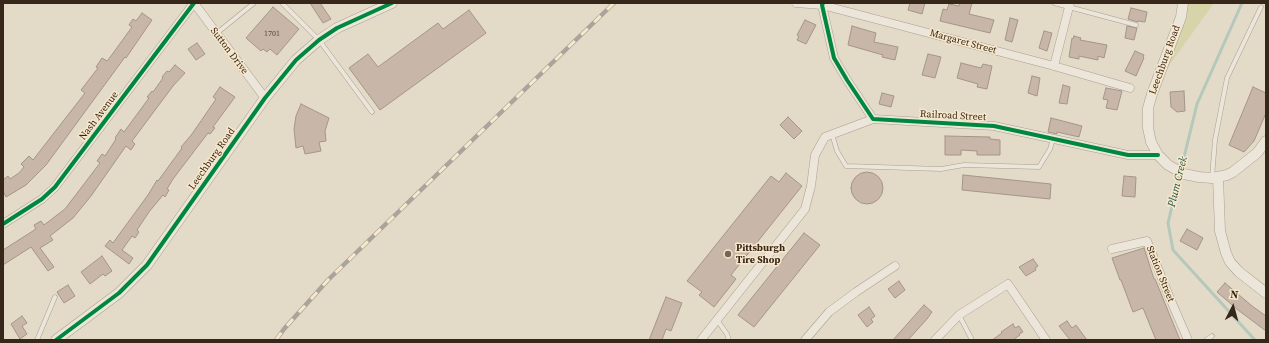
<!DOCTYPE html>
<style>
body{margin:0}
#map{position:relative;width:1269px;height:343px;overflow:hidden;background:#e4dac8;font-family:"Source Serif 4",serif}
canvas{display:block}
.frame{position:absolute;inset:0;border:4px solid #37261a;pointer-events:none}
.north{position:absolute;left:1213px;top:287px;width:40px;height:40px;-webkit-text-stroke:3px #f8e8cb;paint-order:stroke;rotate:6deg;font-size:11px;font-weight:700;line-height:16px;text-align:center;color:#37261a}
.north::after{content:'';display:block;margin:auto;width:14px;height:18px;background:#37261a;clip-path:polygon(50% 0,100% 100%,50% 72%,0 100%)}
</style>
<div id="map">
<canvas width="1269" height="343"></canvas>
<div class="frame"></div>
<div class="north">N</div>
</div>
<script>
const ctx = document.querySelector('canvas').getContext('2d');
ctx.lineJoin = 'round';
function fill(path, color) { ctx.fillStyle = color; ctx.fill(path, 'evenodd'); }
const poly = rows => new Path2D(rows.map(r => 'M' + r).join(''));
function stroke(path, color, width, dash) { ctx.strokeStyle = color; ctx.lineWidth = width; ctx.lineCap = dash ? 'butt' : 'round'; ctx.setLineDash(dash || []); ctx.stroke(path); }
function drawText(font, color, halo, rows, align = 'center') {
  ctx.font = font + ' "Source Serif 4",serif'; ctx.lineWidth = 3; ctx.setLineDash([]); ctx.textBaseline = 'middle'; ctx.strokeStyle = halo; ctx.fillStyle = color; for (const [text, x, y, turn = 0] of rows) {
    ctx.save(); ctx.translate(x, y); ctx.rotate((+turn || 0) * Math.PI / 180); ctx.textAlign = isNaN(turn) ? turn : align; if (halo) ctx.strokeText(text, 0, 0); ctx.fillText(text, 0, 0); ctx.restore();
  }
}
const green = poly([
 [1182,3,1214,3,1155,85]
]);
const stream = poly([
 [1242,3,1197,104,1168,223,1173,250,1255,340]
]);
const building = poly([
 [310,3,320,3,331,19,323,23,310,3],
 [910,3,925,3,922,14,908,10,910,3],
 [960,3,972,3,969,14,994,20,990,33,940,21,943,9,947,10,949,4,959,6,960,3],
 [273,7,299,29,277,55,270,49,267,52,263,49,261,51,246,38,273,7],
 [1131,8,1147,12,1145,22,1138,21,1138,22,1128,19,1131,8],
 [469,10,486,33,380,110,349,68,368,54,378,67,438,23,443,29,469,10],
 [142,13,152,20,126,58,125,57,46,165,26,185,6,197,3,191,3,180,8,176,10,179,19,173,24,167,21,164,29,156,33,160,85,93,81,90,98,68,96,67,102,58,107,61,111,56,132,27,129,25,133,19,136,21,142,13],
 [1010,18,1018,20,1012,42,1005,40,1010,18],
 [805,20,816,25,806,44,797,40,799,36,797,35,805,20],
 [852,26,876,33,874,42,898,47,895,60,886,58,882,57,883,55,848,45,852,26],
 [1127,26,1137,28,1134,40,1125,38,1127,26],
 [1044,31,1052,33,1047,51,1039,48,1044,31],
 [1074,36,1081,38,1080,40,1107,45,1104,58,1098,56,1098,60,1079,56,1079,59,1069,57,1072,38,1073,39,1074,36],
 [197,43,205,54,196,60,188,49,197,43],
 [1135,51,1144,55,1143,57,1144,58,1136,76,1125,71,1135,51],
 [928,54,941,57,935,78,922,75,928,54],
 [961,63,981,68,983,64,992,66,987,89,977,87,978,84,957,78,961,63],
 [175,65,185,73,173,86,132,141,135,144,131,150,126,146,91,196,73,218,50,236,53,240,40,248,54,267,48,271,31,247,3,265,3,250,36,229,34,225,41,221,44,225,65,209,100,163,97,161,102,154,105,156,116,139,115,138,121,129,124,132,149,98,147,97,152,91,153,92,163,78,162,77,167,71,169,72,175,65],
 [1032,76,1040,78,1037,96,1028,93,1032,76],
 [1063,85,1070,87,1067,104,1059,103,1063,85],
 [220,87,235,97,213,127,215,128,210,134,208,133,173,179,167,189,169,190,165,197,163,195,149,212,137,230,139,232,135,238,132,236,122,250,133,258,129,264,105,246,110,240,113,243,118,236,148,195,157,180,158,181,182,148,181,147,192,134,214,102,216,99,213,97,220,87],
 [1253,87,1266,93,1266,113,1254,141,1244,152,1229,145,1253,87],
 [1106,88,1122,91,1117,110,1106,108,1108,100,1103,99,1106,88],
 [1184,91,1185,111,1177,112,1171,107,1170,92,1184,91],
 [882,93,894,96,891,107,879,104,882,93],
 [301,104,329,118,325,131,326,141,319,142,321,151,305,154,303,146,296,148,294,129,296,116,301,104],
 [788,117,802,131,794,139,780,125,788,117],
 [1051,118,1082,126,1079,137,1057,132,1057,134,1048,132,1051,118],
 [945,136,990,137,990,139,1000,140,1000,155,977,155,977,151,961,150,961,155,945,155,945,136],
 '851 188a16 16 0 1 1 32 0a16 16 0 1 1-32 0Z',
 [786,173,802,186,731,275,736,279,714,307,699,295,702,292,687,281,771,176,779,182,786,173],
 [963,175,1051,184,1050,199,962,190,963,175],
 [1124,176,1136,177,1135,197,1122,196,1124,176],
 [1187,229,1203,238,1197,250,1180,241,1187,229],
 [804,233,820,245,754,327,738,315,804,233],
 [1144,248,1154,279,1155,279,1180,340,1156,340,1143,308,1133,312,1121,280,1120,280,1112,258,1144,248],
 [102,256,112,271,105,276,103,274,90,284,81,272,102,256],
 [1033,259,1038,266,1035,268,1036,270,1026,276,1019,267,1033,259],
 [899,281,905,290,895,298,888,289,899,281],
 [1225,283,1252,306,1266,316,1266,331,1238,310,1217,292,1225,283],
 [68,285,75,296,64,303,57,292,68,285],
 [666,297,682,303,671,331,666,329,662,340,649,340,666,297],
 [924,305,932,312,927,319,908,340,893,340,924,305],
 [869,307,875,316,871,319,873,322,867,327,858,315,869,307],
 [22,316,27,323,22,326,27,334,20,339,11,324,22,316],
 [1067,321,1072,328,1076,325,1087,340,1070,340,1059,326,1067,321],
 [1013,324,1015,328,1019,326,1023,332,1019,334,1020,335,1013,340,992,340,1002,333,1001,332,1013,324]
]);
const service = poly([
 [282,3,319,40,372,112],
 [1054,3,1136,25],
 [217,33,254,3],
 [832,134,837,151,846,166,941,169,964,165,1039,167,1050,149,1053,139],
 [1212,178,1215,140,1227,78,1261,7],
 [959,315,972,340],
 [717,320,727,334,729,340],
 [37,340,55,297],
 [1206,340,1212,336]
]);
const minor = poly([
 [194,3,265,98],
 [796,3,822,5,1054,66,1130,88],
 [823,3,822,5,834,58,847,80,873,119,994,126,1128,155,1158,155],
 [1054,66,1070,3],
 [3,224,42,199,55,187,194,3],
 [1112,249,1147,241,1169,296,1188,340],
 [701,340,805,209,811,186,815,155,825,137,873,119],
 [805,340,829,312,856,292,895,266],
 [935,340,959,315,1008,284,1046,340]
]);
const tertiary = poly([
 [1183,3,1181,17,1152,94,1148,108,1148,128,1151,142,1158,155,1168,165,1184,174,1199,177,1212,178,1227,175,1233,172,1257,153,1266,141],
 [1218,177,1220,231,1226,253,1230,262,1239,272,1266,293],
 [56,340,119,293,147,265,265,98,296,60,319,40,337,28,392,3]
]);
const rail = poly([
 [276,340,284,329,328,280,614,3]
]);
const cycleway = poly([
 [823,3,822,5,834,58,847,80,873,119,994,126,1128,155,1158,155],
 [3,224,42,199,55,187,194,3],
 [56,340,119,293,147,265,265,98,296,60,319,40,337,28,392,3]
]);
const markers = [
 [728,254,4,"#746557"]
];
const numberNames = [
 ["1701",272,34]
];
const streetNames = [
 ["Margaret Street",963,42,15],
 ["Sutton Drive",229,51,53],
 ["Leechburg Road",1165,60,-70],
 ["Nash Avenue",99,116,-53],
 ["Railroad Street",953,116,3],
 ["Leechburg Road",212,159,-55],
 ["Station Street",1160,274,68]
];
const poiNames = [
 ["Pittsburgh",736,248],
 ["Tire Shop",736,260]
];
const waterNames = [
 ["Plum Creek",1178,182,-76]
];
fill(green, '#d7d4a9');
stroke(stream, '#b4c8bb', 3);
fill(building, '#c8b7a8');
stroke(building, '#a49588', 1);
stroke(service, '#a99f92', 5);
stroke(minor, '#a99f92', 9);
stroke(tertiary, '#a99f92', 11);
stroke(service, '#ece5da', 4);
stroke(minor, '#ece5da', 8);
stroke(tertiary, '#ece5da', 10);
stroke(rail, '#aba49b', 4.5);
stroke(rail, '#f8e8cb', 3, [9]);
stroke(cycleway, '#00873e', 4);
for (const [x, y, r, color] of markers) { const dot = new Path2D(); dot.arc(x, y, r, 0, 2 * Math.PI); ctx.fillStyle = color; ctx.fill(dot); stroke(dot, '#f8e8cb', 1.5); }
drawText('8px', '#5b4a3e', null, numberNames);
drawText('10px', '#37261a', '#f8e8cb', streetNames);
drawText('bold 10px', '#37261a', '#f8e8cb', poiNames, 'left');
drawText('italic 11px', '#285852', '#f8e8cb', waterNames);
</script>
